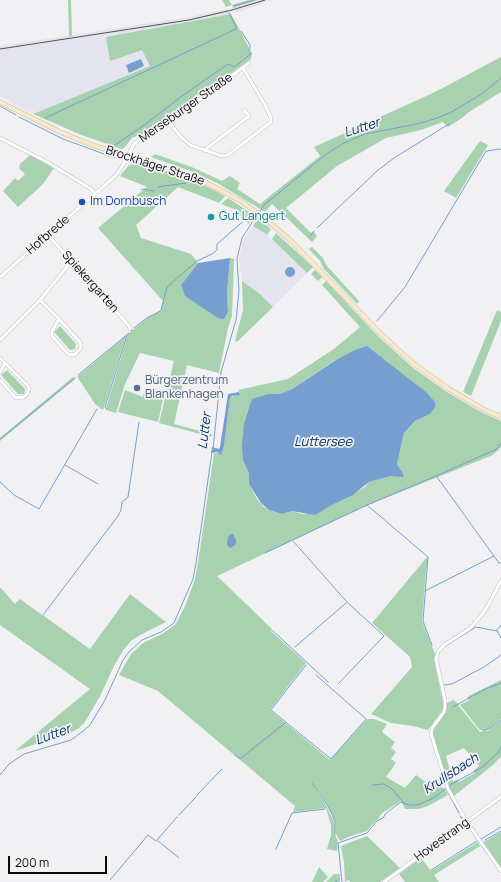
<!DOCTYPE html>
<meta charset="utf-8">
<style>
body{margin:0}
#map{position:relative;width:501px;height:882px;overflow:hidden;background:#f1f1f4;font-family:Manrope,sans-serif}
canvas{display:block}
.scale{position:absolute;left:8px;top:856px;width:99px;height:18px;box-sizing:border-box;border:2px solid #0b0b0c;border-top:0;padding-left:5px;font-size:12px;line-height:14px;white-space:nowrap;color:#0b0b0c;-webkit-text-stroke:3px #f1f1f4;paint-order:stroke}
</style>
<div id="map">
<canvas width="501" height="882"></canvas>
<div class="scale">200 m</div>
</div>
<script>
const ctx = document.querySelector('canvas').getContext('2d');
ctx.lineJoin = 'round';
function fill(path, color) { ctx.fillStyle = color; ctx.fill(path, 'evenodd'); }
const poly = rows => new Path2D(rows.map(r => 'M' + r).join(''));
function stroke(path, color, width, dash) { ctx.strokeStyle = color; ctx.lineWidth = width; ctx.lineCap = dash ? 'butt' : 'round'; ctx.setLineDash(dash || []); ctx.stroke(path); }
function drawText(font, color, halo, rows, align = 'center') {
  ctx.font = font + ' Manrope,sans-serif'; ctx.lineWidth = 3.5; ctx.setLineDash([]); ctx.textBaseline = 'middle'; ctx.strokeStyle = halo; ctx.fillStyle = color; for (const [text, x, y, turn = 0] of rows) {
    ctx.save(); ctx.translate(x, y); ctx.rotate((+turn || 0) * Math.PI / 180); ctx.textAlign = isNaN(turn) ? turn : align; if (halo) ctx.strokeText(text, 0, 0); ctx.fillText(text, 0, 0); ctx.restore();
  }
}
const built = poly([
 [257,0,273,0,237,13,233,8],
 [228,9,231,14,147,29,145,30,142,50,150,66,33,114,0,97,0,46,189,17],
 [253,226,272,239,307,273,273,307,260,294,242,281,239,259,242,245,244,239]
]);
const green = poly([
 [68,0,71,0,72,36,69,36],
 [222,0,229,0,232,5,248,0,257,0,233,8,232,5,226,7],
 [231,14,252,53,251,59,167,120,151,130,132,138,124,148,121,149,79,134,33,114,150,66,142,50,110,61,106,37],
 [501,57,501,92,469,112,462,118,448,127,443,122,421,130,386,138,337,166,286,208,311,233,313,231,317,236,312,242,272,204,265,212,219,184,193,172,151,157,155,154,194,168,222,181,230,176,240,183,237,189,260,204,320,156,314,147,435,92],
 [480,141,488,145,456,198,444,191],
 [30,155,54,168,43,184,18,207,3,191,15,178,18,181,25,174,19,168,20,164],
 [136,164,206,186,225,196,219,203,178,187,136,225,141,238,191,254,198,263,181,285,228,311,227,293,230,258,234,259,232,316,228,328,219,373,187,365,174,424,212,434,211,437,159,423,174,361,140,353,125,384,116,413,109,411,106,408,128,334,150,316,155,314,161,310,163,301,98,228,147,187,120,176,129,165],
 [228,198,254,215,249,224,234,209,221,204],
 [258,218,271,229,267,235,253,226],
 [276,233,313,267,307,273,272,239],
 [312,247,323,258,327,266,359,301,357,304,324,269,320,261,309,249],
 [315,270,322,277,318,281,311,274],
 [242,281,260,294,273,307,237,342,235,341,243,310],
 [326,281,378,336,412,367,447,392,481,412,501,421,501,447,493,455,368,505,217,576,272,629,271,631,306,663,270,710,330,760,367,719,374,719,387,724,382,732,395,742,391,748,396,752,391,759,396,763,386,777,405,788,416,775,427,783,444,788,448,795,428,806,419,809,405,809,401,801,382,813,379,818,372,825,367,831,351,836,340,841,336,834,335,821,332,814,322,794,312,782,321,795,334,822,335,834,338,842,337,851,327,849,331,835,331,825,326,808,293,812,295,806,158,691,119,675,131,654,143,643,162,634,176,624,185,606,195,579,198,563,214,453,222,453,224,446,230,398,240,393,238,390,288,379,334,349,360,327,322,285],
 [335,360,430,414,415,421,404,433,397,464,404,475,391,476,369,482,365,487,347,498,323,509,303,514,292,511,282,514,269,510,264,507,257,499,249,484,249,473,268,394,280,394,292,389],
 [497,310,501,312,501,321,471,396,463,392],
 [60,326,76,344,75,349,70,350,54,332],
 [126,336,103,410,95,404,78,378,78,376],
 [7,370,25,389,24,394,18,394,1,375],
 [73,377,75,379,0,441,0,438],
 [145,389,164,395,158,422,118,412,125,390,143,397],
 [427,557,428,562,426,571,422,621,435,654,434,660,444,707,442,711,428,730,413,726,391,723,371,714,412,667,410,657,372,623],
 [0,587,15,604,20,599,90,649,130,594,166,622,144,633,132,640,124,649,114,666,100,696,85,722,79,728,72,732,15,751,90,689,0,625],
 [501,680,501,719,487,730,480,730,460,705,458,705,480,732,487,731,501,721,501,757,493,765,454,796,450,789,432,733,433,729,445,711,447,706,447,703,453,700,460,705,469,700,467,697],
 [464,748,479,766,473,771,475,773,459,782,458,779,453,782,446,756],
 [501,832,501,869,482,843],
 [367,836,400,868,380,882,350,882,349,880,345,882,344,862,341,846],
 [478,842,480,846,434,875,439,882,405,882,399,874,421,858,431,871],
 [319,867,328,877,323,882,312,882],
 [334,874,340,874,340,882,326,882]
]);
const water = poly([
 [141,59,144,66,129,73,126,65],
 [230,258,227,293,228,311,224,319,218,318,185,296,181,285,198,263],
 '285 272a5 5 0 1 1 10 0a5 5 0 1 1-10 0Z',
 [367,346,427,393,435,402,435,407,430,414,415,421,404,433,397,464,404,475,403,477,391,476,369,482,353,495,330,506,315,515,292,511,282,514,269,510,261,503,249,484,249,473,243,460,242,446,244,424,252,399,268,394,280,394,292,389,336,360,355,350],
 [239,392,240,395,232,396,230,398,224,446,222,453,221,455,217,452,211,453,212,447,219,449,220,447,228,394],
 [231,534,233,534,236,540,236,544,231,548,229,547,227,545,228,537]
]);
const stream = poly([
 [234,6,255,0],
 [241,31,250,45,250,48,248,51],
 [0,106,16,115],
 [19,117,63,139,115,158],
 [45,118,236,29,236,26,229,13],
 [115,145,143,126,182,96,228,64,234,67,251,54,249,53],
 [136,163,188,179],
 [158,187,186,183],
 [141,190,143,189,154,191],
 [259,213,264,205,325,155,342,144,365,134,417,124,434,119,450,113,483,93,501,78],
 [317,228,377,171,394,158,449,124],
 [310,236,314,231],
 [377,321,405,287,486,151,501,149],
 [134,328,148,317,155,314,161,310,167,287,197,261,212,254,217,250,217,244,247,218,252,217,255,218],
 [131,331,132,330],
 [78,375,129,333],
 [107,410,105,407,127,335],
 [0,439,75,378],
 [213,449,221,372,236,320,239,291,237,259,242,238,257,215],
 [65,465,98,484],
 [437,477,499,563,501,563],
 [0,482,14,495,39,509,97,409],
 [367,505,428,557,423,621,432,645],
 [293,541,347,602,384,636,338,684],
 [265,553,367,505,436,476,497,449,501,443],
 [425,591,494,556],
 [43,615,118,516,121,510,122,502,128,497,139,422],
 [272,630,328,682],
 [497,630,501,625],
 [497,631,501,638],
 [447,645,476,627,497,631],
 [295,647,346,603],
 [306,665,271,710,331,759,366,719,316,675],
 [444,685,452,684,484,667,501,655],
 [453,707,483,690,501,683],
 [483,731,490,728,501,720],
 [235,755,240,759,285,723],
 [0,775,9,764,24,754,71,740,82,732,90,725,105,700,123,660,129,652,142,640,161,632,174,623,193,579,196,563,212,452],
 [312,783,321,794,332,814,335,822,335,834],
 [373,785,384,784,392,789,403,802],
 [446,789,459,813],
 [197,795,222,769],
 [179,815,196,797],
 [460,816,463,820],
 [177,817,157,840,179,858],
 [481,839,501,827],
 [485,840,501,831],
 [276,849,292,813,325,809],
 [431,870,477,841],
 [110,880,148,835,156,841],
 [335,882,337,881],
 [342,882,338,843,367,833,377,821,383,818,386,813,401,802,409,805,417,805,432,799,452,784,481,768,498,753,501,747]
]);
const street = poly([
 [169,122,180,136,190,145,222,156,228,155,271,122,271,118,265,105,243,68],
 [0,138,47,162,91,189,95,194],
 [205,151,207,148,249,116,244,110],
 [48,235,129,326,130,329],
 [0,277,112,179,118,173,123,165,134,144,140,139,169,122,249,63],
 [40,300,59,319,80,342,81,345,80,349,74,355,68,354,52,336,52,331,59,319],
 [0,340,40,300,71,262],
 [0,358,28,386,29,389,27,394,24,397,16,398,0,380],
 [0,372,5,363],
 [501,581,486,609,475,623,469,629,444,645,438,652,436,659,445,700,445,707,444,712,433,727,431,733,448,789,467,822,501,871],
 [384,882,501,797]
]);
const secondary = poly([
 [0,102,60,132,92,145,203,181,241,201,263,217,289,239,381,334,414,364,449,389,483,409,501,417]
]);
const rail = poly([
 [0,49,189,20,232,10,265,0]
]);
const markers = [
 [82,202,4,"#1a4fb4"],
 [211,217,4,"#0f9aa8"],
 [137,388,4,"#5c6f8a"]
];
const streetNames = [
 ["Merseburger Straße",186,108,-35],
 ["Brockhäger Straße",155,166,18],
 ["Hofbrede",48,235,-41],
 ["Spiekergarten",90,282,48],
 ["Hovestrang",442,840,-36]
];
const transitNames = [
 ["Im Dornbusch",90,202]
];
const cultureNames = [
 ["Gut Langert",219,217]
];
const serviceNames = [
 ["Bürgerzentrum",145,381],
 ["Blankenhagen",145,395]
];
const waterNames = [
 ["Lutter",362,128,-18],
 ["Lutter",205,431,-83],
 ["Luttersee",323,442],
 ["Lutter",53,735,-20],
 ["Krullsbach",451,774,-33]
];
fill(built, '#e3e4ee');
fill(green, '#a8d1af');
fill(water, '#769fd0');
stroke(stream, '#769fd0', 1);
stroke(street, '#bbbcbf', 4);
stroke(secondary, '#bbbcbf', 5);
stroke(street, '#fff', 3);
stroke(secondary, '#fae8c6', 4);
stroke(rail, '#515153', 1);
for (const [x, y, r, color] of markers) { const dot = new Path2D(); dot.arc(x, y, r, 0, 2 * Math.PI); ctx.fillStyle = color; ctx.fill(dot); stroke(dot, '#f1f1f4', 1.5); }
drawText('12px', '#0b0b0c', '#f1f1f4', streetNames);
drawText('12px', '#164399', '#f1f1f4', transitNames, 'left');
drawText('12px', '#0d838f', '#f1f1f4', cultureNames, 'left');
drawText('12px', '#4e5e75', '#f1f1f4', serviceNames, 'left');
drawText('italic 13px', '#053360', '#f1f1f4', waterNames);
</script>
